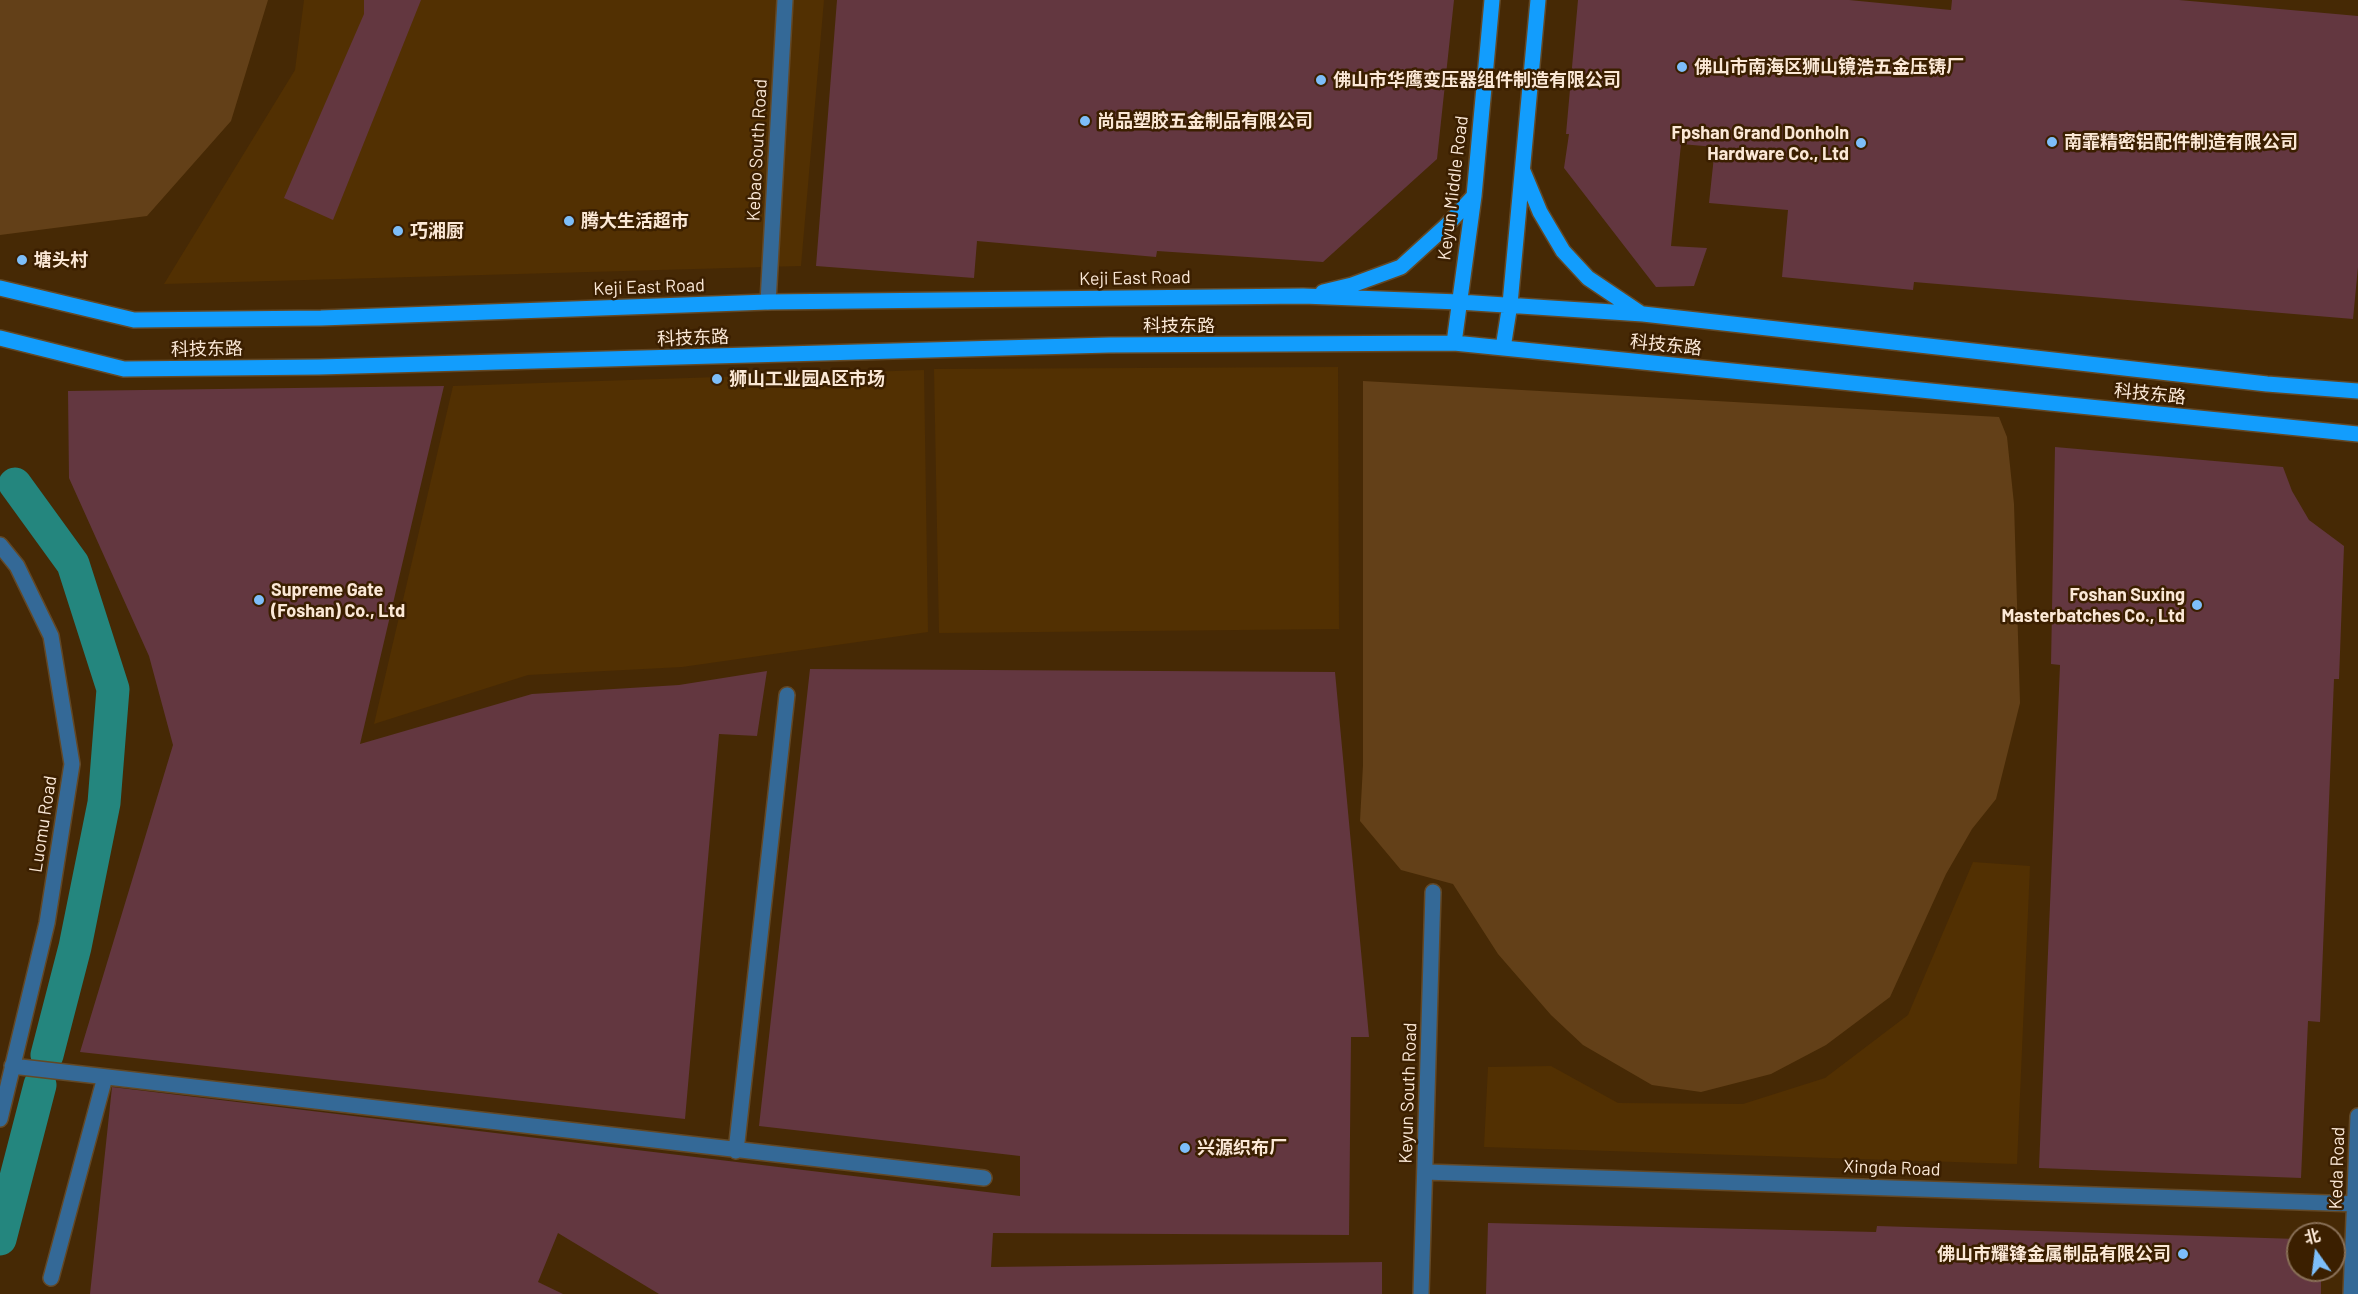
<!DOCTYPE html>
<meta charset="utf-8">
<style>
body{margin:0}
#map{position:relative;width:2358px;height:1294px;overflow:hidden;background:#462905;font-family:Barlow,"Noto Sans SC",sans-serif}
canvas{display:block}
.north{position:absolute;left:2286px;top:1222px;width:60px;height:60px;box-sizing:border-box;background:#3b1f00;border:2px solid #886f56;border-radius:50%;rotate:346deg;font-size:16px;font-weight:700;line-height:24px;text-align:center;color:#fbe8d6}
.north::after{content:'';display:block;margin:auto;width:21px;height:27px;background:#7dbef9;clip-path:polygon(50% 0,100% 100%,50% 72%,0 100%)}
</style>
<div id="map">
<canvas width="2358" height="1294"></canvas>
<div class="north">北</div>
</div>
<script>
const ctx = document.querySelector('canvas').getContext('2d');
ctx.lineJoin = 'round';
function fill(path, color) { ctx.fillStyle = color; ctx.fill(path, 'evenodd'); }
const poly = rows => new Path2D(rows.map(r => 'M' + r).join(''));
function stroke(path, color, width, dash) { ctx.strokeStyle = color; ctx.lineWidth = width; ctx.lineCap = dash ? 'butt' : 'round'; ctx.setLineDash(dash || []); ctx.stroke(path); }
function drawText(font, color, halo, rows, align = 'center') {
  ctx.font = font + ' Barlow,"Noto Sans SC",sans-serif'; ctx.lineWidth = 5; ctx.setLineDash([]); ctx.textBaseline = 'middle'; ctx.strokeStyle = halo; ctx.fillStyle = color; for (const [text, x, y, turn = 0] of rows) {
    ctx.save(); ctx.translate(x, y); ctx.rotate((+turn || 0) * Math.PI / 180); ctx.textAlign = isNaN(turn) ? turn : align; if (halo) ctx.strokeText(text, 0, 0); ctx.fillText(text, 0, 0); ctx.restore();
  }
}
const built = poly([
 [304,0,824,0,801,266,164,284,295,70],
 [1338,367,1339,629,939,633,934,369],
 [924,370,928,632,682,667,528,675,374,724,453,386],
 [1973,862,2030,866,2017,1164,1484,1147,1488,1067,1551,1066,1618,1103,1743,1104,1825,1078,1908,1015]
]);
const green = poly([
 [0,0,268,0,231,121,147,216,0,235],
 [1363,381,1999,417,2007,437,2014,504,2020,703,1996,799,1972,829,1946,874,1890,997,1826,1045,1771,1074,1701,1092,1652,1085,1583,1045,1551,1015,1498,954,1453,884,1401,870,1360,821,1363,765]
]);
const river = poly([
 [15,484,73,564,113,689,104,803,75,947,47,1055],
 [0,1239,40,1085]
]);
const building = poly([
 [364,0,421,0,333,220,284,198,364,14],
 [837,0,1454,0,1437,159,1323,262,1157,251,1156,257,977,241,974,278,816,266],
 [1578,0,1849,0,1951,10,1952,0,2179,0,2358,16,2358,267,2353,319,1914,282,1913,290,1782,277,1788,210,1709,203,1715,147,1681,144,1671,246,1707,248,1694,286,1656,287,1564,168,1569,134,1566,134],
 [444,386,360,744,532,694,679,685,767,671,757,736,719,734,685,1119,80,1052,173,745,149,656,69,478,68,391],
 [2055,447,2283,467,2292,491,2309,520,2344,546,2339,679,2334,679,2320,1022,2308,1021,2301,1178,2039,1168,2060,665,2051,664],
 [810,669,1335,672,1369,1037,1351,1037,1349,1235,993,1233,991,1267,1382,1262,1382,1294,659,1294,558,1233,538,1282,563,1294,90,1294,112,1087,1020,1196,1020,1156,759,1126],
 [1488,1223,1876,1232,1877,1226,2298,1239,2298,1270,2321,1270,2321,1294,1486,1294]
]);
const minor = poly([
 [768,302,785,0],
 [0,545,17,566,51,636,72,764,47,923,0,1119],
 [12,1066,984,1178],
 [736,1151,787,695],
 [1425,1172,2358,1204],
 [51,1278,105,1077],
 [1421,1294,1433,892],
 [2351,1294,2358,1116]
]);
const major = poly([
 [1523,171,1540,212,1563,251,1588,278,1640,313],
 [0,288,134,320,321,318,768,302,1303,296,1459,302,1643,314,2267,384,2358,391],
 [1323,292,1352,285,1401,267,1446,226,1474,196],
 [0,338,124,369,319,367,1109,345,1454,343,2358,434],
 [1454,343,1474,196,1492,0],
 [1503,348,1510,304,1538,0]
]);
const markers = [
 [1682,67,6,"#7dbef9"],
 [1321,80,6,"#7dbef9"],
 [1085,121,6,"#7dbef9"],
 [2052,142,6,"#7dbef9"],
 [1861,143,6,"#7dbef9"],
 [569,221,6,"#7dbef9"],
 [398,231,6,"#7dbef9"],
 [22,260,6,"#7dbef9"],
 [717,379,6,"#7dbef9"],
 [259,600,6,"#7dbef9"],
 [2197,605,6,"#7dbef9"],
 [1185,1148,6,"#7dbef9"],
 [2183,1254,6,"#7dbef9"]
];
const poiNames = [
 ["佛山市南海区狮山镜浩五金压铸厂",1694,67],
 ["佛山市华鹰变压器组件制造有限公司",1333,80],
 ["尚品塑胶五金制品有限公司",1097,121],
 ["Fpshan Grand Donholn",1849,133,"right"],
 ["Hardware Co., Ltd",1849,154,"right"],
 ["南霏精密铝配件制造有限公司",2064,142],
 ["腾大生活超市",581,221],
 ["巧湘厨",410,231],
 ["塘头村",34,260],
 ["狮山工业园A区市场",729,379],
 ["Supreme Gate",271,590],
 ["(Foshan) Co., Ltd",271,611],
 ["Foshan Suxing",2185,595,"right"],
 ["Masterbatches Co., Ltd",2185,616,"right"],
 ["兴源织布厂",1197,1148],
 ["佛山市耀锋金属制品有限公司",2171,1254,"right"]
];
const streetNames = [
 ["Kebao South Road",757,150,-87],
 ["Keyun Middle Road",1453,188,-83],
 ["Keji East Road",1135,278,-1],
 ["Keji East Road",649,287,-2],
 ["科技东路",1179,326],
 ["科技东路",693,338,-2],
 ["科技东路",1666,345,6],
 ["科技东路",207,349,-1],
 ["科技东路",2150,394,6],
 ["Luomu Road",43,824,-81],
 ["Keyun South Road",1408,1093,-88],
 ["Xingda Road",1892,1168,2],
 ["Keda Road",2337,1168,-88]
];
fill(built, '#523002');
fill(green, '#634018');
stroke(river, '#24867e', 33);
fill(building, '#633740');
stroke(minor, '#634826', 18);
stroke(major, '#634826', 18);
stroke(minor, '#346997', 15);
stroke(major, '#129dfd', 15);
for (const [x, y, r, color] of markers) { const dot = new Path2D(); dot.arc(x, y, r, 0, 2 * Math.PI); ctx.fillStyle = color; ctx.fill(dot); stroke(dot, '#3b1f00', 2); }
drawText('bold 18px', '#fbe8d6', '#3b1f00', poiNames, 'left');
drawText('18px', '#fbe8d6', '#3b1f00', streetNames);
</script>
